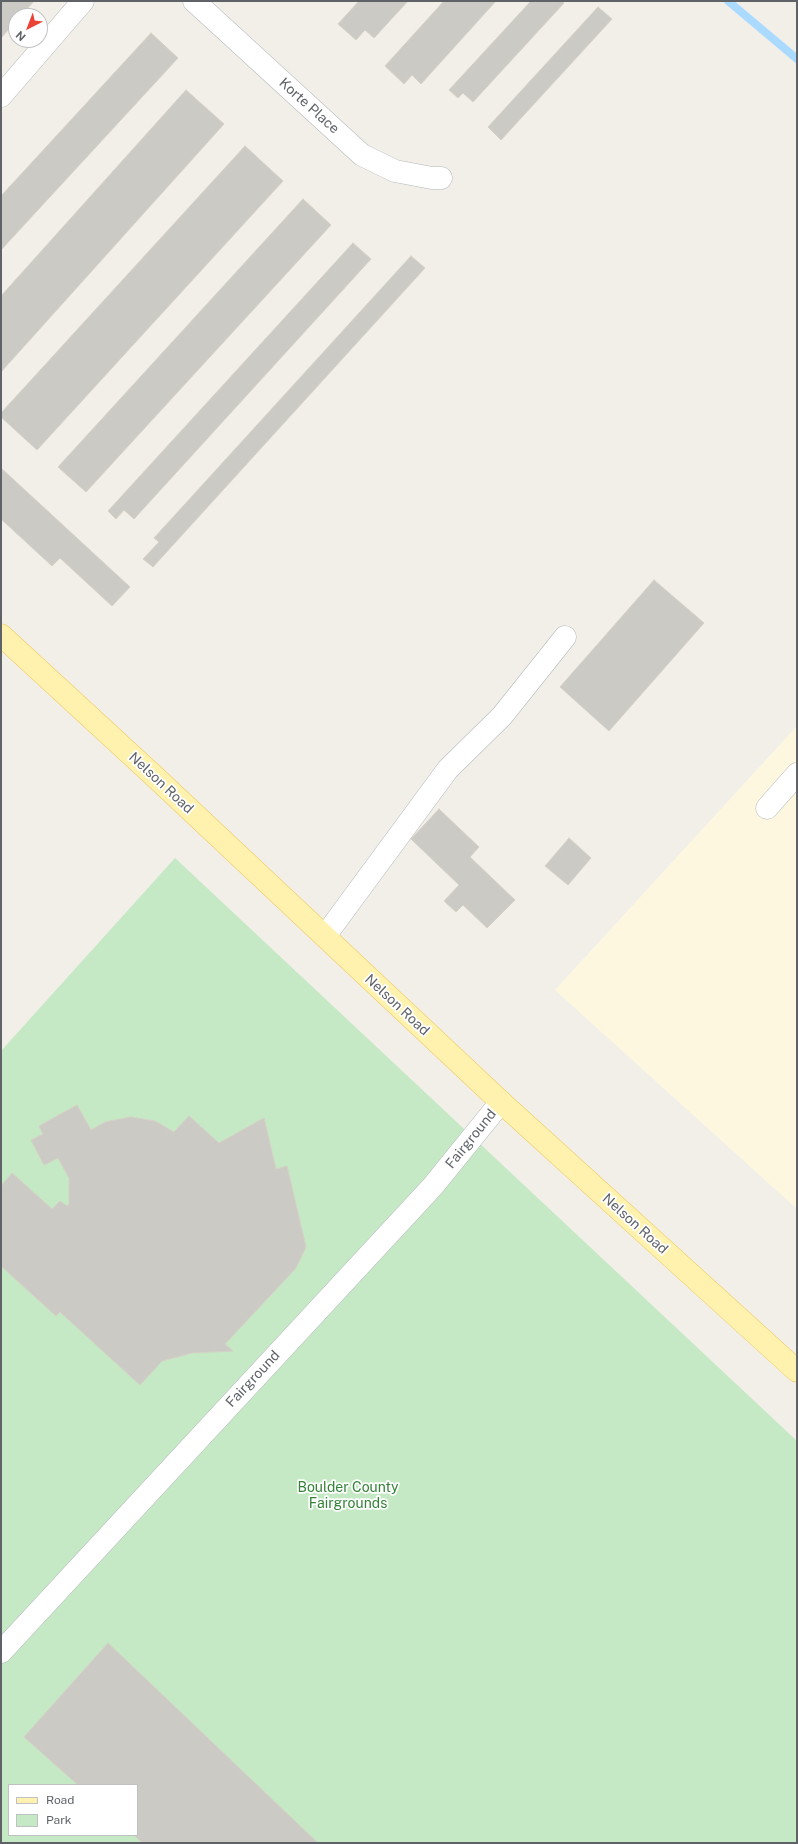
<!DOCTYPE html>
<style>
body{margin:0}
#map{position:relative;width:798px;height:1844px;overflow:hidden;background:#f1efe8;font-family:"Public Sans",sans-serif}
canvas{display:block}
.frame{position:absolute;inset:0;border:2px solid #5f6368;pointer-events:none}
.legend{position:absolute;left:8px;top:1784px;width:130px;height:52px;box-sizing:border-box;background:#fff;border:1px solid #bfc1c3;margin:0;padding:5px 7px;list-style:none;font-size:12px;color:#5f6368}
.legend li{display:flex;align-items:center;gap:8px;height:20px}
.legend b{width:20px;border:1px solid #bfc1c3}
.north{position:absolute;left:8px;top:8px;width:40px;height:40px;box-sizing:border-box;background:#fff;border:1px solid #bfc1c3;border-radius:50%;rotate:222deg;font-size:11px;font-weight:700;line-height:16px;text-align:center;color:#5f6368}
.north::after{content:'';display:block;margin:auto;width:14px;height:18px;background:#ea4335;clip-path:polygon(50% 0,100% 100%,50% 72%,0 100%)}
</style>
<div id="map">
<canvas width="798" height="1844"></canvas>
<div class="frame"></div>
<ul class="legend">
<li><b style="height:5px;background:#fff2af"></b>Road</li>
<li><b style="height:11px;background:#c5e8c5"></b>Park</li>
</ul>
<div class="north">N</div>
</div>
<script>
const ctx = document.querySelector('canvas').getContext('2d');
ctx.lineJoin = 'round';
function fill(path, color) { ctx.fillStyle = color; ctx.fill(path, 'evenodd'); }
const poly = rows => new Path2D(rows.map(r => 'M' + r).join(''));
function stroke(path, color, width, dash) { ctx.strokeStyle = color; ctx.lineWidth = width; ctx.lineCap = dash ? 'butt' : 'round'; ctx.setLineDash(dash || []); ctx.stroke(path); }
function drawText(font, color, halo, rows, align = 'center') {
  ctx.font = font + ' "Public Sans",sans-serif'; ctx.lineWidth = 3.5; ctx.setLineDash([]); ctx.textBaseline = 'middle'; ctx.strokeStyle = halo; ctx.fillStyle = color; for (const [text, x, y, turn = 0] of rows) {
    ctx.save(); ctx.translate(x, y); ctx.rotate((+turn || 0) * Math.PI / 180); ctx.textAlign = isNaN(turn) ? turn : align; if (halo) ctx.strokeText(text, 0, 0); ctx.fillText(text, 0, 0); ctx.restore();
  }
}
const commercial = poly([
 [797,726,797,1209,555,990]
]);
const green = poly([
 [175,858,797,1441,797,1843,1,1843,1,1051],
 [9,1785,137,1785,137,1835,9,1835]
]);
const stream = poly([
 [728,1,797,59]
]);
const building = poly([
 [1,1,34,1,21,16,16,16,16,21,1,38,1,1],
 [359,1,408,1,374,38,365,30,356,40,338,24,359,1],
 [444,1,496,1,421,84,412,75,404,84,385,66,444,1],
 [531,1,562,1,564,3,473,102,463,93,458,98,449,90,531,1],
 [598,7,612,19,501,140,488,127,598,7],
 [151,33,178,58,1,250,1,196,151,33],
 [186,90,224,124,1,372,1,296,186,90],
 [245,146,283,181,37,450,1,417,1,413,245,146],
 [303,199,331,225,86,492,58,467,303,199],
 [353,243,371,259,134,519,124,510,116,519,108,511,353,243],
 [411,256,425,268,153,567,143,559,159,542,154,538,411,256],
 [1,468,130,587,112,606,60,558,52,566,1,519,1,468],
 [654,580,704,623,609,731,560,687,654,580],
 [439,809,479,847,470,857,515,900,487,928,463,905,456,912,444,901,459,885,411,839,439,809],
 [569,838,591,858,568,885,545,866,569,838],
 [77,1105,91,1130,105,1122,131,1117,155,1121,174,1132,189,1116,219,1143,264,1118,276,1169,287,1166,306,1247,296,1268,225,1344,233,1351,192,1353,162,1361,140,1385,60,1312,56,1316,1,1266,1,1186,12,1173,52,1209,60,1201,67,1206,69,1204,69,1178,58,1158,44,1165,31,1140,43,1134,39,1126,77,1105],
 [108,1643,318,1843,142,1843,134,1835,137,1835,137,1785,78,1785,24,1737,108,1643]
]);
const minor = poly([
 [194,1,362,155,395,171,432,178,441,178],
 [1,96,83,1],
 [767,808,797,774],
 [325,936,448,769,502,716,565,637],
 [1,1652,433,1186,501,1102]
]);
const major = poly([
 [1,635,153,775,501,1102,797,1371]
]);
const streetNames = [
 ["Korte Place",309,106,42],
 ["Nelson Road",161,783,43],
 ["Nelson Road",397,1005,43],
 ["Fairground",471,1139,-51],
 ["Nelson Road",635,1224,42],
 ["Fairground",253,1379,-47]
];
const parkNames = [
 ["Boulder County",348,1488],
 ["Fairgrounds",348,1504]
];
fill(commercial, '#fef7e0');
fill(green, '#c5e8c5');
stroke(stream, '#aadaff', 8);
fill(building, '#cccac5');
stroke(building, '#d6d1c6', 1);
stroke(minor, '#b5b8bc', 23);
stroke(major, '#f2c960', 23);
stroke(minor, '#fff', 22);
stroke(major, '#fff2af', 22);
drawText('14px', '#5f6368', '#fff', streetNames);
drawText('14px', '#348238', '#fff', parkNames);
</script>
